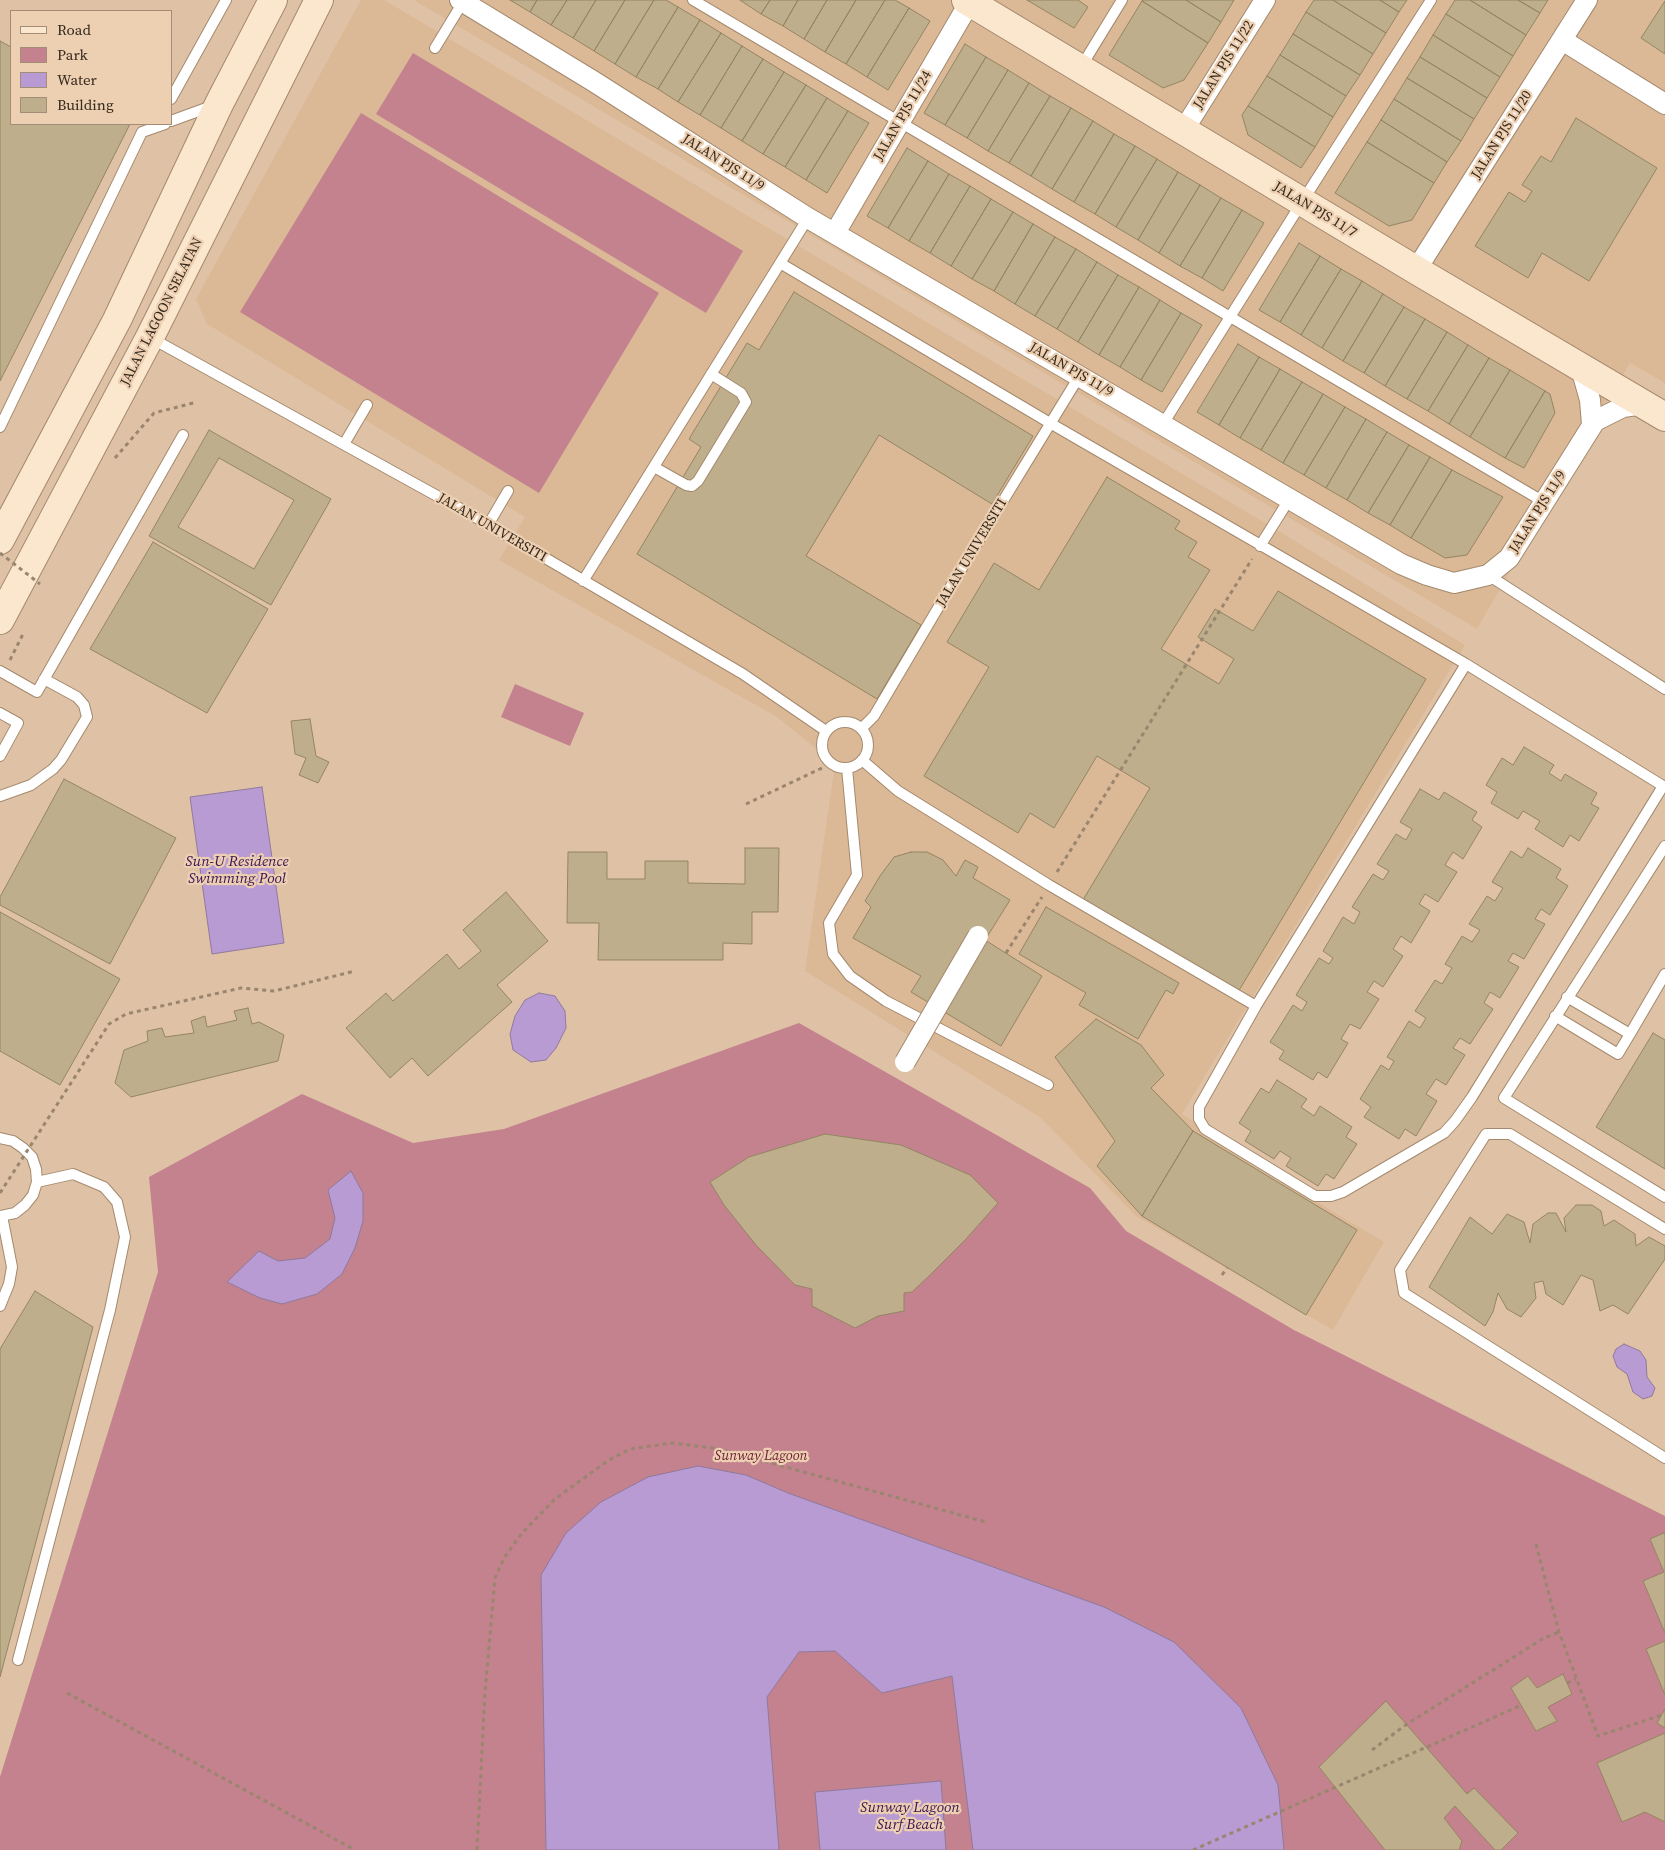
<!DOCTYPE html>
<style>
body{margin:0}
#map{position:relative;width:1665px;height:1850px;overflow:hidden;background:#dfc2a5;font-family:"Source Serif 4",serif}
canvas{display:block}
.legend{position:absolute;left:10px;top:10px;width:162px;height:115px;box-sizing:border-box;background:#edcfb2;border:1px solid #a38d76;margin:0;padding:6px 9px;list-style:none;font-size:15px;color:#34291d}
.legend li{display:flex;align-items:center;gap:10px;height:25px}
.legend b{width:25px;border:1px solid #a38d76}
</style>
<div id="map">
<canvas width="1665" height="1850"></canvas>
<ul class="legend">
<li><b style="height:6px;background:#fbe6ce"></b>Road</li>
<li><b style="height:14px;background:#c3828e"></b>Park</li>
<li><b style="height:14px;background:#b79bd2"></b>Water</li>
<li><b style="height:14px;background:#beae8b"></b>Building</li>
</ul>
</div>
<script>
const ctx = document.querySelector('canvas').getContext('2d');
ctx.lineJoin = 'round';
function fill(path, color) { ctx.fillStyle = color; ctx.fill(path, 'evenodd'); }
const poly = rows => new Path2D(rows.map(r => 'M' + r).join(''));
function stroke(path, color, width, dash) { ctx.strokeStyle = color; ctx.lineWidth = width; ctx.lineCap = dash ? 'butt' : 'round'; ctx.setLineDash(dash || []); ctx.stroke(path); }
function drawText(font, color, halo, rows, align = 'center') {
  ctx.font = font + ' "Source Serif 4",serif'; ctx.lineWidth = 4.5; ctx.setLineDash([]); ctx.textBaseline = 'middle'; ctx.strokeStyle = halo; ctx.fillStyle = color; for (const [text, x, y, turn = 0] of rows) {
    ctx.save(); ctx.translate(x, y); ctx.rotate((+turn || 0) * Math.PI / 180); ctx.textAlign = isNaN(turn) ? turn : align; if (halo) ctx.strokeText(text, 0, 0); ctx.fillText(text, 0, 0); ctx.restore();
  }
}
const built = poly([
 [361,0,384,0,1272,527,1465,645,1182,1114,1335,1213,1384,1242,1333,1330,1136,1216,1041,1118,805,971,835,764,777,717,499,560,525,517,207,324,196,299],
 [414,0,1665,0,1665,383,1630,363,1477,629]
]);
const green = poly([
 [413,53,743,251,706,313,376,114],
 [361,113,659,293,539,493,240,312],
 [515,684,584,713,570,746,501,717],
 [799,1023,1090,1188,1126,1231,1294,1330,1665,1516,1665,1850,0,1850,0,1777,158,1272,149,1177,302,1094,413,1143,504,1129]
]);
const water = poly([
 [262,787,284,943,212,954,190,797,262,787],
 [539,993,555,996,565,1011,566,1028,556,1048,546,1060,531,1062,513,1050,510,1034,515,1016,525,1000,539,993],
 [351,1171,363,1193,363,1221,355,1248,342,1274,317,1294,282,1304,260,1298,227,1282,259,1251,278,1261,305,1258,330,1239,335,1218,328,1190,351,1171],
 [1624,1344,1640,1351,1646,1360,1647,1377,1655,1388,1652,1396,1643,1399,1633,1392,1627,1374,1617,1367,1613,1356,1616,1349,1624,1344],
 [698,1466,746,1475,788,1493,1104,1607,1174,1642,1241,1708,1278,1785,1284,1850,973,1850,952,1676,882,1693,835,1651,799,1652,767,1697,779,1850,546,1850,541,1575,566,1533,601,1502,648,1477,698,1466],
 [941,1781,946,1850,820,1850,815,1792,941,1781]
]);
const building = poly([
 [510,0,537,0,530,12,510,0],
 [537,0,567,0,551,25,530,12,537,0],
 [567,0,596,0,573,38,551,25,567,0],
 [596,0,625,0,594,51,573,38,596,0],
 [625,0,654,0,615,64,594,51,625,0],
 [654,0,666,0,678,7,636,77,615,64,654,0],
 [740,0,770,0,761,14,740,0],
 [770,0,798,0,783,26,761,14,770,0],
 [798,0,827,0,804,39,783,26,798,0],
 [827,0,856,0,825,52,804,39,827,0],
 [856,0,885,0,846,64,825,52,856,0],
 [885,0,895,0,909,8,867,77,846,64,885,0],
 [1027,0,1078,0,1088,7,1074,28,1027,0],
 [1143,0,1186,0,1221,22,1208,43,1142,1,1143,0],
 [1186,0,1234,0,1221,22,1186,0],
 [1314,0,1333,0,1386,33,1373,54,1306,12,1314,0],
 [1333,0,1380,0,1399,12,1386,33,1333,0],
 [1380,0,1407,0,1399,12,1380,0],
 [1455,0,1470,0,1526,35,1513,56,1446,14,1455,0],
 [1470,0,1518,0,1540,13,1526,35,1470,0],
 [1518,0,1548,0,1540,13,1518,0],
 [1142,1,1208,43,1184,80,1163,88,1109,55,1142,1],
 [1665,1,1665,54,1641,38,1665,1],
 [678,7,700,20,658,89,636,77,678,7],
 [909,8,930,21,888,90,867,77,909,8],
 [1306,12,1373,54,1360,75,1293,34,1306,12],
 [1446,14,1513,56,1500,77,1433,35,1446,14],
 [700,20,721,33,678,102,658,89,700,20],
 [721,33,742,46,700,115,678,102,721,33],
 [1293,34,1360,75,1346,96,1280,55,1293,34],
 [1433,35,1500,77,1487,98,1420,57,1433,35],
 [0,41,11,47,11,124,130,124,0,381,0,41],
 [965,44,986,57,945,125,924,113,965,44],
 [742,46,763,59,721,128,700,115,742,46],
 [1280,55,1346,96,1333,117,1267,76,1280,55],
 [986,57,1008,70,967,138,945,125,986,57],
 [1420,57,1487,98,1474,119,1407,78,1420,57],
 [763,59,784,72,742,141,721,128,763,59],
 [1008,70,1029,83,988,151,967,138,1008,70],
 [784,72,806,85,763,154,742,141,784,72],
 [1267,76,1333,117,1315,147,1248,106,1267,76],
 [1407,78,1474,119,1461,141,1394,99,1407,78],
 [1029,83,1050,96,1009,163,988,151,1029,83],
 [806,85,827,98,785,167,763,154,806,85],
 [1050,96,1071,108,1031,176,1009,163,1050,96],
 [827,98,848,111,806,180,785,167,827,98],
 [1394,99,1461,141,1447,162,1381,120,1394,99],
 [1248,106,1315,147,1301,168,1248,135,1242,115,1248,106],
 [1071,108,1093,121,1052,189,1031,176,1071,108],
 [848,111,869,123,827,193,806,180,848,111],
 [1576,118,1657,168,1589,281,1542,253,1528,278,1475,246,1509,192,1525,202,1532,191,1522,185,1541,156,1551,162,1576,118],
 [1381,120,1447,162,1434,183,1367,142,1381,120],
 [1093,121,1114,134,1074,202,1052,189,1093,121],
 [1114,134,1135,146,1095,214,1074,202,1114,134],
 [1367,142,1434,183,1412,220,1389,226,1335,193,1367,142],
 [1135,146,1157,159,1116,227,1095,214,1135,146],
 [907,148,928,161,888,228,867,216,907,148],
 [1157,159,1178,172,1138,240,1116,227,1157,159],
 [928,161,949,174,909,241,888,228,928,161],
 [1178,172,1200,185,1159,253,1138,240,1178,172],
 [949,174,970,186,930,253,909,241,949,174],
 [1200,185,1221,198,1180,266,1159,253,1200,185],
 [970,186,991,199,951,266,930,253,970,186],
 [1221,198,1242,210,1202,278,1180,266,1221,198],
 [991,199,1013,212,972,279,951,266,991,199],
 [1242,210,1264,223,1223,291,1202,278,1242,210],
 [1013,212,1033,224,994,291,972,279,1013,212],
 [1033,224,1055,237,1015,304,994,291,1033,224],
 [1055,237,1076,249,1035,316,1015,304,1055,237],
 [1299,243,1320,256,1280,322,1259,310,1299,243],
 [1076,249,1097,262,1057,329,1035,316,1076,249],
 [1320,256,1341,269,1301,335,1280,322,1320,256],
 [1097,262,1118,275,1078,342,1057,329,1097,262],
 [1341,269,1362,281,1322,348,1301,335,1341,269],
 [1118,275,1139,287,1099,355,1078,342,1118,275],
 [1362,281,1383,294,1343,361,1322,348,1362,281],
 [1139,287,1160,300,1120,367,1099,355,1139,287],
 [794,292,1033,436,992,504,879,435,806,556,921,625,877,699,637,554,701,447,689,439,747,343,759,350,794,292],
 [1383,294,1404,307,1364,373,1343,361,1383,294],
 [1160,300,1181,313,1141,380,1120,367,1160,300],
 [1404,307,1425,319,1385,386,1364,373,1404,307],
 [1181,313,1202,325,1162,392,1141,380,1181,313],
 [1425,319,1447,332,1407,399,1385,386,1425,319],
 [1447,332,1468,345,1428,411,1407,399,1447,332],
 [1238,344,1259,357,1219,425,1197,412,1238,344],
 [1468,345,1489,358,1449,424,1428,411,1468,345],
 [1259,357,1280,369,1240,438,1219,425,1259,357],
 [1489,358,1510,370,1470,437,1449,424,1489,358],
 [1280,369,1302,382,1261,450,1240,438,1280,369],
 [1510,370,1545,391,1505,458,1470,437,1510,370],
 [1302,382,1323,394,1283,463,1261,450,1302,382],
 [1545,391,1550,394,1555,413,1524,468,1505,458,1545,391],
 [1323,394,1345,407,1304,475,1283,463,1323,394],
 [1345,407,1366,419,1326,488,1304,475,1345,407],
 [1366,419,1387,432,1347,500,1326,488,1366,419],
 [209,430,331,499,271,605,149,536,209,430],
 [1387,432,1409,445,1368,513,1347,500,1387,432],
 [1409,445,1430,457,1390,525,1368,513,1409,445],
 [1430,457,1452,470,1411,538,1390,525,1430,457],
 [219,458,294,500,254,569,178,527,219,458],
 [1452,470,1503,497,1467,555,1445,558,1411,538,1452,470],
 [1107,477,1180,521,1175,529,1197,542,1188,557,1210,570,1161,649,1219,684,1234,659,1198,637,1215,609,1253,631,1278,591,1426,679,1238,992,1083,900,1150,788,1097,756,1054,828,1030,813,1018,833,924,776,989,667,947,642,994,563,1039,590,1107,477],
 [153,542,268,609,207,713,90,649,153,542],
 [310,719,316,756,329,762,318,783,299,775,306,758,295,754,291,721,310,719],
 [1524,747,1554,765,1549,773,1561,781,1565,774,1597,793,1591,804,1599,808,1579,841,1570,835,1563,847,1535,829,1540,821,1523,811,1518,819,1491,803,1497,792,1486,785,1502,758,1513,765,1524,747],
 [64,779,176,838,110,964,0,905,0,897,64,779],
 [1420,789,1439,800,1444,792,1477,812,1472,820,1482,827,1463,859,1453,852,1445,865,1457,872,1438,902,1425,894,1419,904,1430,911,1411,943,1401,936,1393,949,1403,956,1383,987,1374,981,1367,992,1379,999,1360,1029,1350,1024,1341,1039,1348,1043,1327,1078,1318,1072,1313,1080,1279,1059,1284,1051,1270,1042,1293,1005,1302,1011,1307,1002,1296,995,1319,958,1329,964,1333,958,1323,951,1343,917,1354,924,1360,912,1352,907,1373,874,1383,880,1389,871,1377,864,1396,834,1406,840,1412,829,1400,822,1420,789],
 [745,848,779,848,778,912,752,912,752,944,723,943,723,960,598,960,599,923,567,923,568,852,607,852,607,879,645,879,645,861,688,861,688,883,745,884,745,848],
 [1528,848,1561,869,1556,878,1568,886,1550,915,1541,909,1535,919,1545,924,1524,959,1513,953,1508,961,1519,967,1500,998,1490,992,1484,1003,1493,1009,1470,1044,1460,1038,1453,1048,1465,1055,1446,1085,1436,1079,1426,1094,1437,1101,1416,1136,1405,1129,1399,1139,1364,1117,1371,1107,1360,1099,1381,1065,1389,1070,1394,1061,1387,1057,1409,1021,1420,1028,1426,1018,1415,1011,1435,980,1442,984,1452,968,1445,964,1462,936,1472,942,1480,930,1469,924,1487,896,1495,901,1503,888,1492,882,1511,851,1522,858,1528,848],
 [911,852,927,852,943,860,956,876,965,860,978,867,973,878,1010,900,985,940,1042,976,1001,1046,911,992,921,976,853,938,871,907,865,901,880,876,894,857,911,852],
 [506,892,548,941,497,985,512,1002,428,1076,412,1058,390,1078,346,1028,386,993,393,1001,447,954,459,969,481,951,463,930,506,892],
 [1046,907,1179,983,1173,994,1166,990,1138,1039,1079,1005,1086,993,1019,954,1046,907],
 [0,912,120,979,60,1085,0,1051,0,912],
 [248,1008,252,1024,259,1022,284,1035,278,1061,131,1097,115,1083,124,1050,148,1041,147,1031,162,1028,165,1037,194,1033,191,1021,205,1016,207,1027,237,1020,234,1011,248,1008],
 [1096,1019,1141,1045,1164,1075,1151,1088,1193,1131,1142,1216,1097,1166,1115,1141,1055,1057,1096,1019],
 [1653,1033,1665,1040,1665,1169,1596,1127,1653,1033],
 [1277,1080,1307,1099,1301,1107,1314,1116,1320,1106,1352,1127,1346,1137,1357,1144,1334,1179,1326,1174,1318,1186,1286,1166,1291,1158,1280,1151,1274,1159,1245,1141,1251,1131,1239,1123,1261,1088,1269,1093,1277,1080],
 [1193,1131,1357,1230,1306,1315,1142,1216,1193,1131],
 [825,1134,901,1145,970,1175,998,1203,966,1239,930,1275,912,1292,904,1293,904,1311,878,1316,855,1328,812,1306,812,1289,795,1285,756,1245,724,1205,710,1182,749,1157,825,1134],
 [1576,1205,1592,1205,1601,1211,1604,1226,1614,1220,1635,1234,1636,1246,1649,1237,1665,1246,1665,1259,1628,1314,1613,1305,1600,1311,1593,1280,1581,1275,1563,1305,1546,1294,1543,1281,1534,1283,1536,1298,1521,1317,1507,1309,1498,1293,1493,1312,1485,1326,1429,1287,1470,1217,1492,1234,1507,1214,1524,1222,1530,1243,1533,1224,1548,1213,1556,1213,1566,1232,1564,1218,1576,1205],
 [35,1291,93,1327,0,1677,0,1349,35,1291],
 [1664,1533,1665,1534,1665,1633,1643,1581,1664,1572,1650,1539,1664,1533],
 [1665,1641,1665,1695,1646,1649,1665,1641],
 [1563,1674,1572,1694,1548,1707,1557,1721,1536,1731,1511,1688,1528,1676,1537,1688,1563,1674],
 [1386,1701,1467,1794,1474,1788,1518,1833,1501,1850,1495,1850,1455,1806,1444,1818,1462,1841,1459,1850,1385,1850,1319,1767,1386,1701],
 [1665,1709,1665,1728,1657,1723,1665,1709],
 [1665,1733,1665,1822,1645,1812,1622,1822,1597,1763,1665,1733]
]);
const path = poly([
 [115,458,154,413,197,402],
 [10,660,24,632],
 [746,804,822,768],
 [1057,872,1252,559],
 [1006,953,1042,897],
 [1222,1275,1227,1268],
 [1536,1544,1559,1632,1598,1736,1662,1715],
 [1567,1683,1576,1679],
 [67,1693,355,1850],
 [1372,1750,1407,1724,1544,1638,1559,1632],
 [477,1850,485,1692,495,1578,504,1558,522,1533,555,1499,609,1460,630,1449,672,1443,720,1449,986,1522],
 [1193,1850,1522,1705]
]);
const lane = poly([
 [693,0,1544,502],
 [435,48,463,2],
 [1081,67,1122,0],
 [171,99,226,0],
 [171,121,212,106],
 [780,263,1050,423,1466,664,1663,786,1472,1097,1455,1121,1444,1133,1343,1192,1331,1196,1315,1196,1205,1129,1199,1119,1199,1107,1256,1006,1466,664],
 [151,338,477,518,743,674,826,731],
 [1163,424,1302,202,1431,0],
 [0,427,142,132,165,124],
 [344,444,367,405],
 [654,467,686,485,692,486,698,481,746,402,741,393,711,374],
 [488,525,508,491],
 [1260,546,1290,498],
 [1488,575,1665,689],
 [583,581,808,218],
 [0,671,37,692,183,435],
 [0,713,18,723,0,756],
 '822 745a23 23 0 1 1 46 0a23 23 0 1 1-46 0Z',
 [862,728,874,716,951,586,1080,375],
 [862,760,898,791,1049,885,1256,1006],
 [847,768,857,875,829,923,833,954,850,976,886,1001,1048,1085],
 [0,796,31,785,53,769,61,760,87,717,84,705,77,697,44,679],
 [1665,846,1504,1098,1665,1197],
 [1567,997,1630,1034,1665,974],
 [1555,1016,1618,1054,1630,1034],
 [0,1138,13,1141,23,1148,32,1157,36,1169,37,1182,33,1195,25,1205,15,1213,0,1216],
 [1665,1229,1510,1134,1486,1134,1400,1270,1404,1293,1665,1458],
 [0,1306,9,1284,12,1267,2,1216],
 [18,1660,110,1310,125,1237,117,1202,104,1187,73,1174,37,1182]
]);
const street = poly([
 [460,0,593,81,808,218,1401,564,1427,575,1454,583,1488,575,1509,558,1595,421,1623,407,1643,404],
 [1562,40,1665,104],
 [1183,131,1265,0],
 [835,233,971,0],
 [1416,270,1587,0],
 [1581,368,1590,400,1592,425]
]);
const secondary = poly([
 [966,0,1416,270,1665,417],
 [0,540,117,320,219,104,273,0],
 [0,620,150,337,319,0]
]);
const pathBridge = poly([
 [0,553,40,584],
 [0,1193,109,1024,126,1014,241,988,274,991,355,971]
]);
const streetBridge = poly([
 [905,1062,978,936]
]);
const streetNames = [
 ["JALAN PJS 11/22",1224,65,-58],
 ["JALAN PJS 11/24",903,116,-60],
 ["JALAN PJS 11/20",1502,135,-58],
 ["JALAN PJS 11/9",723,163,32],
 ["JALAN PJS 11/7",1315,210,31],
 ["JALAN LAGOON SELATAN",162,312,-63],
 ["JALAN PJS 11/9",1071,370,30],
 ["JALAN PJS 11/9",1538,512,-58],
 ["JALAN UNIVERSITI",492,528,30],
 ["JALAN UNIVERSITI",972,553,-59]
];
const parkNames = [
 ["Sunway Lagoon",761,1456]
];
const waterNames = [
 ["Sun-U Residence",237,862],
 ["Swimming Pool",237,879],
 ["Sunway Lagoon",910,1808],
 ["Surf Beach",910,1825]
];
fill(built, '#dbb896');
fill(green, '#c3828e');
fill(water, '#b79bd2');
stroke(water, '#90799c', 1);
fill(building, '#beae8b');
stroke(building, '#948563', 1);
stroke(lane, '#a4896d', 12);
stroke(street, '#a4896d', 22);
stroke(secondary, '#a4896d', 30);
stroke(path, '#9a856e', 3, [4, 4]);
stroke(lane, '#fff', 10);
stroke(street, '#fff', 20);
stroke(secondary, '#fbe6ce', 28);
stroke(streetBridge, '#a4896d', 22, []);
stroke(pathBridge, '#9a856e', 3, [4, 4]);
stroke(streetBridge, '#fff', 20);
drawText('14px', '#34291d', '#edcfb2', streetNames);
drawText('italic 14px', '#6d1d34', '#edcfb2', parkNames);
drawText('italic 15px', '#3a1455', '#edcfb2', waterNames);
</script>
